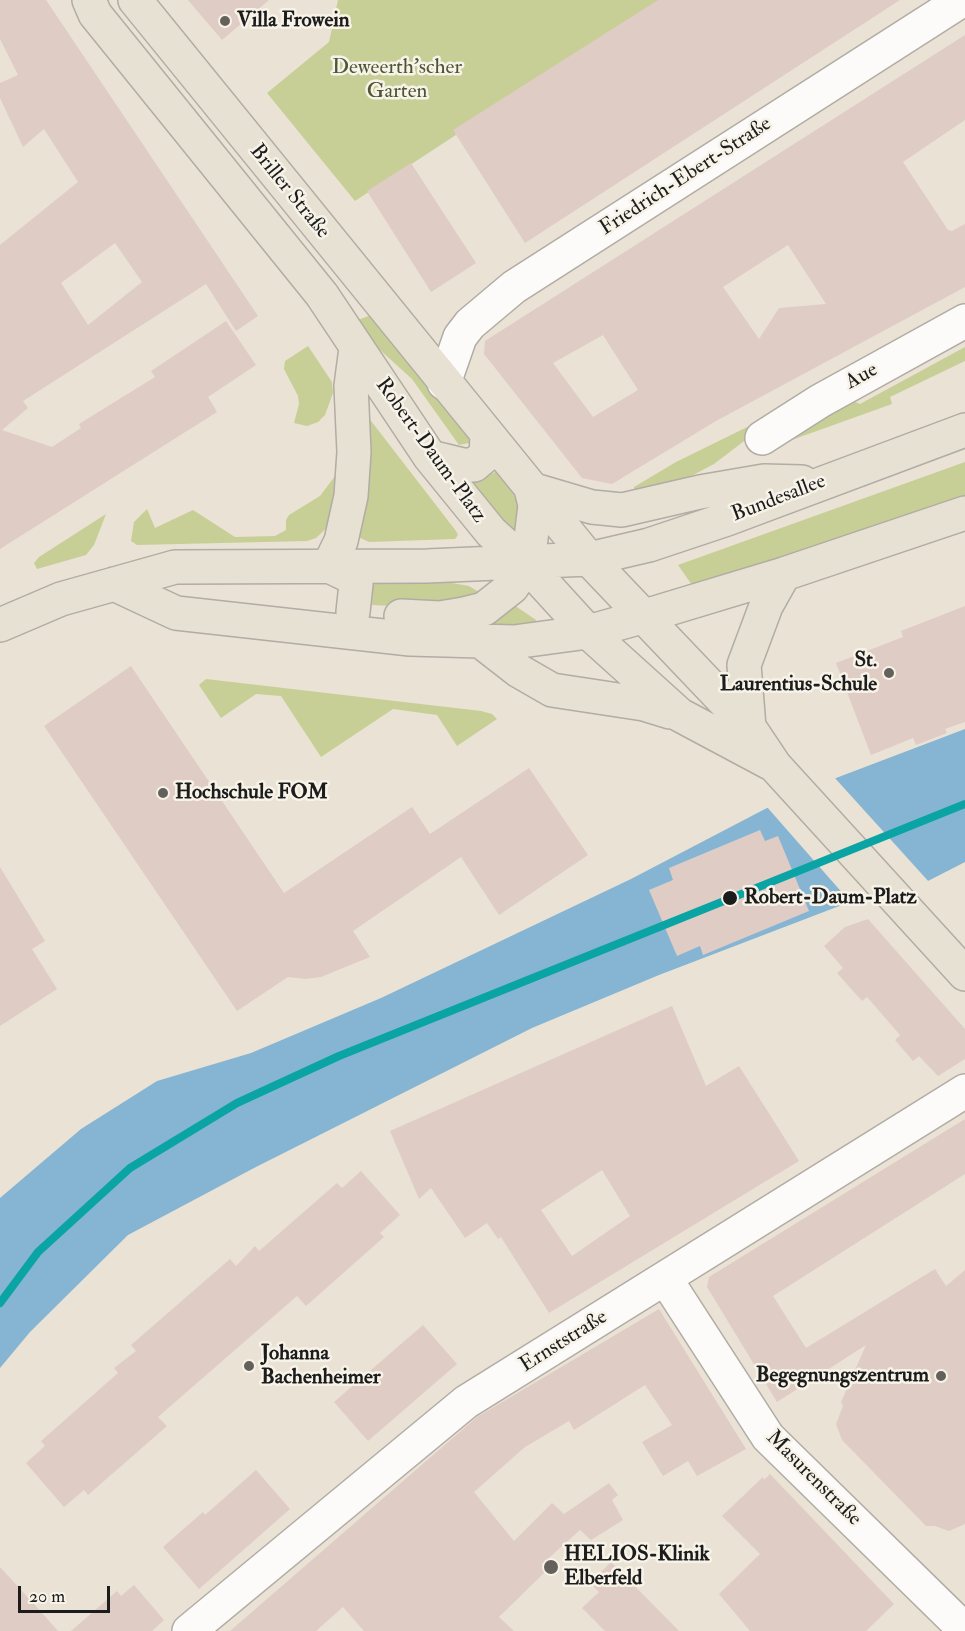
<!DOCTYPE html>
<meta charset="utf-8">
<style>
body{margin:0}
#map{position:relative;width:965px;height:1631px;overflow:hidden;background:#eae2d5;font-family:"IM FELL Double Pica",serif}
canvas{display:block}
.scale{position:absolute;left:18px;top:1586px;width:92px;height:27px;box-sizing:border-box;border:3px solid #1c1c1c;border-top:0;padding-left:8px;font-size:18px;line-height:21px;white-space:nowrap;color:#1c1c1c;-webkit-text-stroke:4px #f7f3e8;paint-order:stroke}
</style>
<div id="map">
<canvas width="965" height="1631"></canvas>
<div class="scale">20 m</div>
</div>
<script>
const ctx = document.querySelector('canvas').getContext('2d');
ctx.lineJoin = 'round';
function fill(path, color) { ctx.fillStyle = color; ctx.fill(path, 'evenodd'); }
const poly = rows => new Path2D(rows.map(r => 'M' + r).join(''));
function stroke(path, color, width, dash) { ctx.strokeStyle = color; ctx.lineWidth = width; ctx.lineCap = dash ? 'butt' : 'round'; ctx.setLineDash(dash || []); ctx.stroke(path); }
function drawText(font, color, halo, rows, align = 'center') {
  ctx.font = font + ' "IM FELL Double Pica",serif'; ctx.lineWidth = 5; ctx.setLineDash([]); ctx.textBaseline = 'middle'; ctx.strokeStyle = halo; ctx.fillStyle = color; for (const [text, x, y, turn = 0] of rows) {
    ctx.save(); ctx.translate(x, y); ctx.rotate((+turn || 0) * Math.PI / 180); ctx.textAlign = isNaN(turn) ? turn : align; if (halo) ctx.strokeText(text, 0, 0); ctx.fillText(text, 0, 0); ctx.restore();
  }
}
const green = poly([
 [338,0,662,0,355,201,267,93,329,42],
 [371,315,469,437,469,443,459,445,412,379,379,349,358,320],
 [308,346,332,382,333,393,325,415,318,422,307,426,294,423,299,404,298,396,284,369,285,361],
 [965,347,965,361,890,397,892,404,761,451,849,399,860,404],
 [790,406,714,464,693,475,634,496,634,487,676,462],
 [368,417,456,531,458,535,455,539,369,542,358,537],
 [965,462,965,496,729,576,692,585,678,565],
 [497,471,510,486,520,509,516,533,511,532,467,480,484,478],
 [338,472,334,521,316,538,307,541,137,545,131,541,134,522,147,509,155,528,193,510,235,537,275,536,286,530,286,520,289,515,320,496],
 [106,514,94,545,86,555,37,569,34,563,39,557],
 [452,583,469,586,479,592,480,597,432,608,372,605,373,584],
 [514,605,536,620,536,624,489,628,487,626],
 [206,679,481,711,492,714,497,719,457,746,437,715,393,709,321,757,281,696,256,694,221,718,199,685]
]);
const water = poly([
 [965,729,965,862,928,881,855,900,659,975,532,1028,254,1168,128,1235,30,1332,0,1368,0,1198,81,1129,157,1081,251,1053,381,998,631,879,765,809,836,778]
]);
const pier = poly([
 [834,777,930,883,852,904,767,807]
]);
const building = poly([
 [0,0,46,0,258,316,236,331,206,284,23,401,28,408,2,430,52,447,81,428,79,424,155,377,151,371,226,321,256,365,208,397,217,412,0,549,0,245,78,182,44,129,23,147,0,98,0,83,18,75,0,39],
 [115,243,142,282,88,325,61,283],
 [188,0,269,0,222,40],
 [658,0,900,0,525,243,453,130],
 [965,35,965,120,903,162,948,230,952,231,965,224,965,287,716,421,612,484,582,478,484,354,485,341],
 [788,245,826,304,779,308,759,339,723,287],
 [603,335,638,390,593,417,553,363],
 [411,163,476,263,431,292,367,191],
 [965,606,965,722,945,729,947,733,916,745,913,738,871,755,836,663,903,637,901,631],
 [131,666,284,893,412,807,430,834,529,768,588,855,499,915,461,857,353,931,370,957,321,977,306,979,288,977,237,1011,44,726],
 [760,830,765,841,778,836,809,911,703,955,700,946,677,956,649,890,673,880,669,868],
 [0,867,45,941,32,949,57,989,0,1026],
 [868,919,965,1029,965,1059,938,1076,919,1056,913,1061,895,1040,900,1035,867,997,862,1001,837,973,843,968,824,946,845,927],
 [672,1006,706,1086,739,1066,799,1161,549,1313,501,1237,498,1239,487,1223,465,1238,431,1188,419,1199,390,1131],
 [602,1170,630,1216,572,1256,541,1210],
 [965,1119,965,1174,773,1296,806,1348,935,1269,946,1286,965,1270,965,1524,949,1531,935,1526,926,1526,842,1440,836,1424,843,1406,841,1402,866,1345,777,1402,707,1287,709,1277],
 [361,1171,400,1215,380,1233,384,1237,306,1306,297,1296,158,1417,167,1426,88,1495,84,1490,64,1507,26,1463,45,1446,41,1441,118,1373,114,1368,136,1351,131,1345,230,1259,236,1266,255,1246,259,1251,337,1183,342,1188],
 [659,1309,746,1449,697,1476,688,1461,663,1476,642,1442,672,1425,645,1385,574,1430,569,1421,525,1447,474,1492,514,1541,552,1503,564,1514,609,1483,618,1495,612,1500,623,1520,591,1540,580,1530,542,1564,547,1570,499,1617,514,1631,364,1631,343,1607,316,1631,230,1631,477,1417],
 [423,1325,457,1364,368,1441,334,1402],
 [256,1470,290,1509,199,1589,163,1547,203,1512,205,1515],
 [770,1474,894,1604,866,1631,750,1631,719,1594,760,1554,722,1516,763,1477,764,1480],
 [611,1562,679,1631,605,1631,582,1608,599,1592,590,1583],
 [0,1567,32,1602,58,1631,0,1631],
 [134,1585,164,1620,152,1631,71,1631,117,1591,121,1596]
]);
const minor = poly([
 [444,383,460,337,470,324,514,287,962,0],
 [762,438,820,401,965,321],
 [665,1278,768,1437,965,1630],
 [189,1631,466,1402,965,1091]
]);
const major = poly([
 [89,0,95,14,322,295,430,457,491,532,525,563,588,632,680,715,770,763],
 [135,0,589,559,749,727,775,766,965,974],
 [430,457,463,465,474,465,486,455,487,436],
 [531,489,592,507,622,510,700,492,764,481,802,482],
 [329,566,341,541,351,496,354,452,351,386,356,348],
 [329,566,350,576,356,584,353,612],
 [114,584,176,613,410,639,514,642,588,632,645,616,784,574,965,513],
 [401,616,440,618,464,614,484,609,512,587,520,575,530,547,535,505,531,489],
 [0,625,61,599,175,567,427,566,589,559,649,545,727,519,965,430],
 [483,643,519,671,552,690,644,704,670,712],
 [749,727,744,665,766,606,784,574]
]);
const metro1 = poly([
 [0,1303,38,1252,130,1168,237,1103,339,1056,965,804]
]);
const markers = [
 [225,21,6,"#64615d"],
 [889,673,6,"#64615d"],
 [163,793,6,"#64615d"],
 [730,898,8,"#1c1c1c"],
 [249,1366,6,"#64615d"],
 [941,1376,6,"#64615d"],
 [551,1567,8,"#64615d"]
];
const poiNames = [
 ["Villa Frowein",237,21],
 ["St.",877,661,"right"],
 ["Laurentius-Schule",877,685,"right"],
 ["Hochschule FOM",175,793],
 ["Johanna",261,1354],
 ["Bachenheimer",261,1378],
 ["Begegnungszentrum",929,1376,"right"],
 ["HELIOS-Klinik",564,1555],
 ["Elberfeld",564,1579]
];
const parkNames = [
 ["Deweerth’scher",397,68],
 ["Garten",397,92]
];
const streetNames = [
 ["Friedrich-Ebert-Straße",686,177,-33],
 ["Briller Straße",289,192,51],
 ["Aue",862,377,-29],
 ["Robert-Daum-Platz",430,451,54],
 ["Bundesallee",779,499,-21],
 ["Ernststraße",564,1342,-32],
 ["Masurenstraße",813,1479,45]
];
const stopNames = [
 ["Robert-Daum-Platz",744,898]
];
fill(green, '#c7cf96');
fill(water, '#85b5d2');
fill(pier, '#eae2d5');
fill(building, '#dfccc5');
stroke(minor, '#b1aca4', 36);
stroke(major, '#b1aca4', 36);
stroke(minor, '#fcfbf9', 33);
stroke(major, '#e7e1d4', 33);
stroke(metro1, '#0ba4a4', 8);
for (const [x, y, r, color] of markers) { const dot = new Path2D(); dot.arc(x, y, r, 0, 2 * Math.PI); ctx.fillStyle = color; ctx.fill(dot); stroke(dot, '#f7f3e8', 2); }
drawText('bold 21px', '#1c1c1c', '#f7f3e8', poiNames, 'left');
drawText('21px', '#4e5535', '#f7f3e8', parkNames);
drawText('21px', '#1c1c1c', '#f7f3e8', streetNames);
drawText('bold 21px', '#1c1c1c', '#f7f3e8', stopNames, 'left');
</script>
